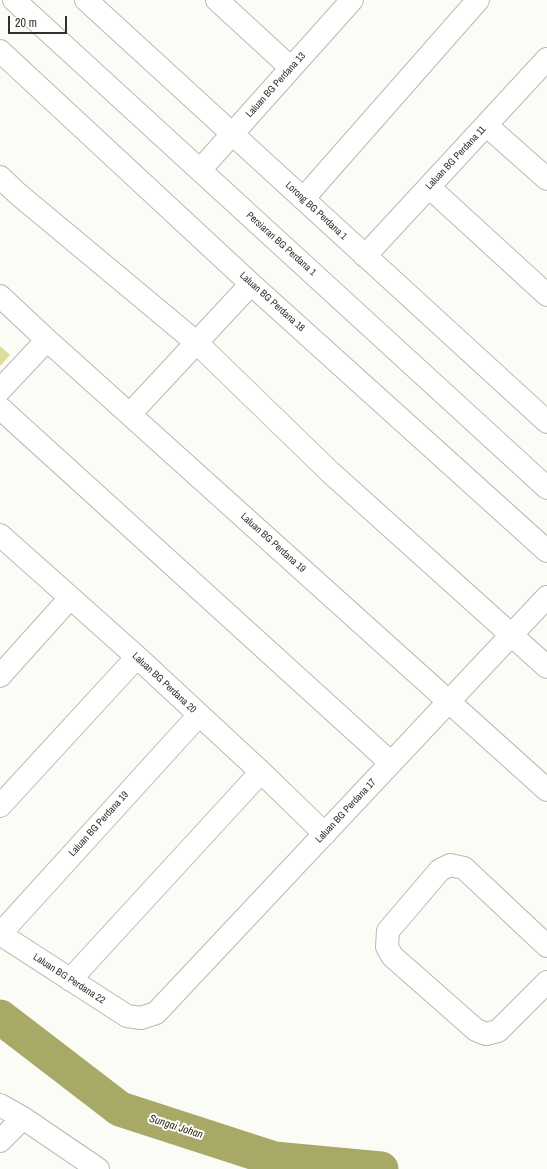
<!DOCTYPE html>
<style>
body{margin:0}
#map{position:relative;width:547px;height:1169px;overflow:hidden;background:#fbfcf6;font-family:"Archivo Narrow",sans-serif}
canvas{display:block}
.scale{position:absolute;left:8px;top:16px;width:59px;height:18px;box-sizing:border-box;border:2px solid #30302e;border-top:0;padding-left:5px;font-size:12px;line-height:14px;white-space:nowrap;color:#30302e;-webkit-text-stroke:3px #fffffe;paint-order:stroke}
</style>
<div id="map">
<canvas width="547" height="1169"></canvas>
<div class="scale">20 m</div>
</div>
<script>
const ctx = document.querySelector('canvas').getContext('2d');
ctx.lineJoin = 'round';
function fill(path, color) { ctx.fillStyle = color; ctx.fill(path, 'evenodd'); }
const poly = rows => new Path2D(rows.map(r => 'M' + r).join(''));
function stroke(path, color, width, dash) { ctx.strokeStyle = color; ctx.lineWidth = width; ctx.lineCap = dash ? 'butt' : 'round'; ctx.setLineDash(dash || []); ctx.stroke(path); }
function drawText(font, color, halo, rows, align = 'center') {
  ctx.font = font + ' "Archivo Narrow",sans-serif'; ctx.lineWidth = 4; ctx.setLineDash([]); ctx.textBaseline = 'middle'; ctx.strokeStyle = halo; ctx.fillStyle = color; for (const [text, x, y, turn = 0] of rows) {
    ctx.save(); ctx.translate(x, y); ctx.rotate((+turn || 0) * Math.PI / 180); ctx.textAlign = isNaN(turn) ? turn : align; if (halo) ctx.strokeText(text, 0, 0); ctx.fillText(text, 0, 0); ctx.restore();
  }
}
const green = poly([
 [0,346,10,355,0,366]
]);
const river = poly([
 [0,1017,120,1109,274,1159,381,1169]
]);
const minor = poly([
 [14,0,547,488],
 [86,0,547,422],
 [217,0,291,68],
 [0,51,251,284,547,551],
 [486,125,547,179],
 [200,170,352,0],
 [0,177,18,194,197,343,330,472,547,667],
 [429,187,547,295],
 [303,199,478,0],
 [365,256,547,59],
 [0,296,47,340,547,790],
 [0,390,47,340],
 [0,408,391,763],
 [130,414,251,284],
 [0,535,137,657,261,772,325,834],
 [0,676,70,598],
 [0,806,137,657],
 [0,934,127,1016,141,1018,156,1013,547,597],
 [0,934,199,715],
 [547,946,464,868,450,865,440,870,388,931,387,947,392,956,476,1030,486,1034,498,1031,547,982],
 [70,980,261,772],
 [0,1105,23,1118,98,1169],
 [0,1141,23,1118]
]);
const streetNames = [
 ["Laluan BG Perdana 13",276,85,-48],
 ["Laluan BG Perdana 11",456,158,-47],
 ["Lorong BG Perdana 1",316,211,43],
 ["Persiaran BG Perdana 1",281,244,42],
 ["Laluan BG Perdana 18",272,302,42],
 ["Laluan BG Perdana 19",273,543,42],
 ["Laluan BG Perdana 20",164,683,43],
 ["Laluan BG Perdana 17",346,811,-47],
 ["Laluan BG Perdana 19",99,824,-48],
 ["Laluan BG Perdana 22",69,979,33]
];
const waterNames = [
 ["Sungai Johan",176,1127,18]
];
fill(green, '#dcdd9c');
stroke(river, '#a8a967', 35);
stroke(minor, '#b9b9b4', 24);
stroke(minor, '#fff', 22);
drawText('10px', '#30302e', '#fffffe', streetNames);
drawText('italic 11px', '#2f3012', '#fffffe', waterNames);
</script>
